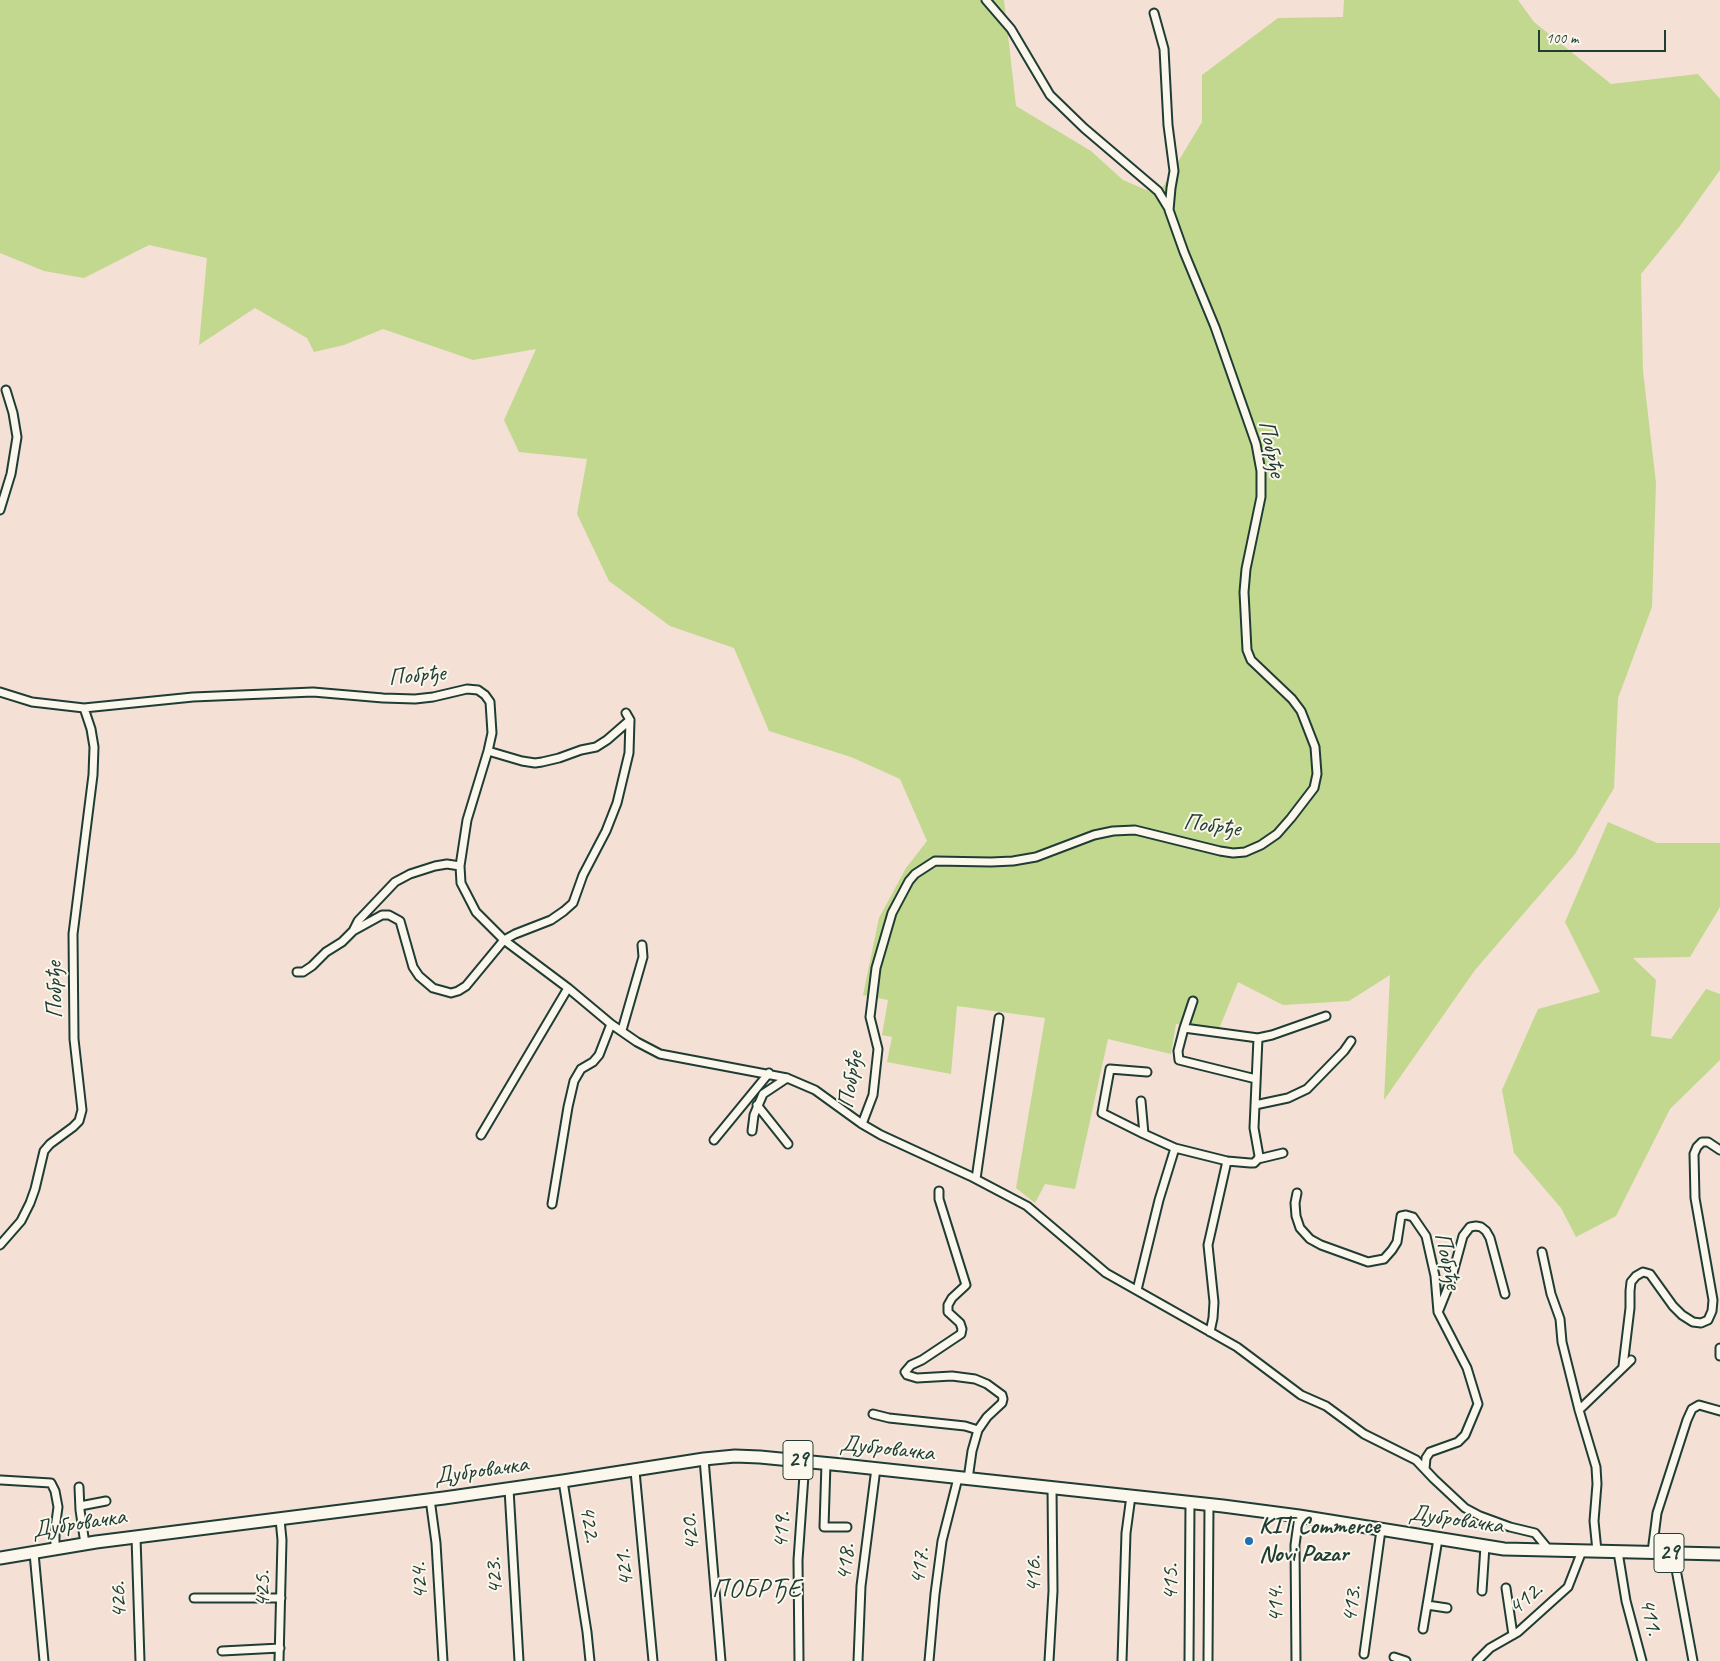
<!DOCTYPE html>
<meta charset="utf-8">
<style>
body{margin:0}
#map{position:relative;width:1720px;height:1661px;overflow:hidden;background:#f4e0d5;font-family:Caveat,sans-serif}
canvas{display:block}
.scale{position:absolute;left:1538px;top:30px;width:128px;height:22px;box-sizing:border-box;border:2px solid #1f3d34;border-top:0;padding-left:6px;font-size:15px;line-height:18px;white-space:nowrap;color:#1f3d34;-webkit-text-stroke:4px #fbf7ec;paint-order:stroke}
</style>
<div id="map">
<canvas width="1720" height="1661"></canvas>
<div class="scale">100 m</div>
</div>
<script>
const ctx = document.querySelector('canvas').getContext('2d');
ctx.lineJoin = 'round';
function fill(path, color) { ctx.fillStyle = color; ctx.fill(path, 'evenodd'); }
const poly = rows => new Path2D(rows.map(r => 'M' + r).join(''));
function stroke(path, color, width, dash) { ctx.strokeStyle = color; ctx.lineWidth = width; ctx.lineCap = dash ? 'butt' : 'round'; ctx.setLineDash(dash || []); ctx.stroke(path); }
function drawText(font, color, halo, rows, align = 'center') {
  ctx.font = font + ' Caveat,sans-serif'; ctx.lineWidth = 4; ctx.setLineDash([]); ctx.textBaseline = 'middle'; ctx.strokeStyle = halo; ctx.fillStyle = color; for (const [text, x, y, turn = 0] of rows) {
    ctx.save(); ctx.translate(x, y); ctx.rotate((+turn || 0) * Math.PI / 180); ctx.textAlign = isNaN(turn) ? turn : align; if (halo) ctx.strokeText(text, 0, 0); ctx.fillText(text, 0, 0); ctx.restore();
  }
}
const green = poly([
 [0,0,1004,0,1016,106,1091,151,1123,180,1158,195,1202,122,1202,75,1278,18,1343,17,1344,0,1518,0,1534,22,1611,84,1698,74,1720,99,1720,170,1680,226,1641,274,1643,371,1656,483,1652,607,1618,698,1614,788,1575,854,1475,970,1384,1100,1390,975,1349,1001,1283,1005,1238,982,1219,1029,1176,1024,1171,1054,1108,1039,1075,1189,1045,1184,1035,1203,1016,1188,1045,1018,957,1006,951,1074,887,1062,892,1037,882,1035,888,1000,863,995,879,918,906,868,927,841,900,779,851,757,769,731,734,648,670,626,609,581,577,514,587,459,519,452,504,420,536,349,473,360,383,329,344,345,314,352,307,338,255,308,199,345,207,258,149,245,84,278,44,271,0,253],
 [1608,822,1657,843,1720,843,1720,907,1690,957,1633,958,1656,980,1651,1036,1671,1039,1706,989,1720,994,1720,1060,1670,1109,1616,1216,1576,1237,1561,1208,1514,1153,1502,1090,1538,1009,1600,992,1565,922]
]);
const street = poly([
 [986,0,1011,29,1050,95,1084,128,1158,191,1169,209],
 [0,510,11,474,17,437,13,413,6,390],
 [0,692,32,702,84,708,193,697,313,692,383,698,415,699,433,697,467,689,478,690,485,695,490,702,492,733,488,751,467,820,460,866,461,883,476,912,504,940,568,988,611,1024,637,1042,660,1054,787,1078,815,1090,862,1124,881,1135,970,1176,1027,1206,1106,1273,1237,1347,1301,1395,1326,1406,1364,1434,1416,1460,1434,1479,1465,1508,1480,1516,1510,1527,1535,1533,1549,1550],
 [488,751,522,761,535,763,542,762,559,758,581,750,596,747,607,740,630,720],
 [353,931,358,921,395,882,410,874,435,866,447,864,460,866],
 [297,972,303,972,312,966,326,952,342,942,353,931,382,915,389,915,400,921,413,967,419,976,433,988,451,993,458,991,466,986,504,940,515,934,551,920,564,911,573,903,583,875,606,831,617,803,629,753,630,720,626,713],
 [1193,1001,1184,1028,1178,1051,1179,1060,1256,1079],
 [1184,1028,1258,1038,1272,1035,1326,1016],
 [622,1030,643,957,642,945],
 [1147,1072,1110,1069,1102,1113,1144,1134,1175,1148],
 [1141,1101,1144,1134],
 [757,1105,788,1144],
 [1255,1105,1288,1098,1307,1089,1344,1051,1351,1041],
 [862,1124,873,1095,878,1049,870,1017,876,968,892,913,909,881,915,874,935,861,991,862,1013,861,1036,857,1094,835,1113,831,1135,830,1220,851,1233,853,1245,852,1261,845,1277,834,1291,818,1314,788,1317,774,1315,747,1301,711,1292,699,1251,660,1247,650,1244,592,1246,569,1261,497,1261,471,1256,444,1215,327,1184,252,1169,210,1171,188,1174,171,1168,125,1164,49,1154,13],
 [752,1131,754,1115,763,1094,787,1078],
 [481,1135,568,988],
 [714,1140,769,1073],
 [1258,1159,1283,1153],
 [976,1179,999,1018],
 [939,1191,939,1199,966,1285,952,1298,948,1305,948,1312,960,1323,962,1329,961,1334,922,1360,911,1365,905,1372,907,1375,917,1378,952,1376,975,1379,987,1384,1002,1395,1003,1399,1002,1403,987,1417,978,1430,972,1451,968,1479],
 [1297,1193,1295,1203,1296,1216,1300,1228,1310,1239,1321,1245,1368,1262,1384,1259,1392,1250,1397,1242,1401,1216,1406,1215,1413,1217,1426,1236,1435,1276,1438,1312,1467,1368,1478,1404,1465,1435,1458,1442,1430,1452,1426,1458,1425,1469],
 [552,1204,568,1107,574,1081,581,1069,593,1062,599,1055,611,1024],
 [0,1245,21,1221,30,1203,35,1189,44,1151,50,1144,73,1127,79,1121,82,1110,74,1039,73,934,93,775,94,747,91,729,84,708],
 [1542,1252,1551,1294,1560,1319,1562,1342,1579,1410,1596,1467,1597,1484,1594,1521,1597,1551],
 [1137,1290,1159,1200,1175,1148,1227,1161,1250,1163,1254,1163,1258,1159,1259,1156,1254,1128,1258,1038],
 [1439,1310,1451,1280,1463,1236,1470,1227,1476,1226,1481,1227,1486,1231,1490,1238,1505,1294],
 [1210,1332,1213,1318,1214,1302,1208,1245,1227,1161],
 [1720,1348,1720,1356],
 [1623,1366,1630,1308,1630,1291,1631,1282,1636,1276,1643,1272,1650,1274,1673,1306,1682,1315,1693,1322,1701,1323,1708,1320,1712,1311,1713,1300,1695,1198,1694,1154,1697,1147,1702,1142,1708,1142,1720,1150],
 [1579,1410,1631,1360],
 [873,1414,889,1418,965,1426,978,1430],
 [704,1459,721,1661],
 [826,1463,824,1527,847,1527],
 [635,1471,653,1661],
 [1,1480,51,1483,55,1491,58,1507,55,1529,55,1549],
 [563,1481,587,1632,590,1661],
 [79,1487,80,1510,85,1544],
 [509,1489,519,1661],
 [430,1499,436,1543,443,1661],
 [80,1506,106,1501],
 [136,1537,140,1661],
 [1618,1552,1626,1601,1642,1661],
 [1652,1552,1657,1513,1687,1420,1692,1409,1699,1405,1720,1411],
 [34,1553,44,1661],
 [1673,1553,1693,1661],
 [1506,1588,1513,1635],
 [1482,1591,1485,1546],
 [194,1598,281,1598],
 [1427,1605,1447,1608],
 [1423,1629,1438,1539],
 [222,1651,280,1648],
 [1364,1654,1381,1530],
 [1394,1657,1406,1661],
 [279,1661,282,1540,280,1519],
 [799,1661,798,1560,805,1461],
 [858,1661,861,1586,876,1468],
 [929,1661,935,1594,942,1541,958,1478],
 [1049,1661,1053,1591,1052,1488],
 [1122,1661,1126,1533,1131,1496],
 [1189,1661,1190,1502],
 [1208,1661,1209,1504],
 [1296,1661,1295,1545,1299,1516],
 [1477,1661,1490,1648,1518,1632,1568,1587,1582,1551]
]);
const primary = poly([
 [0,1558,96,1542,444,1498,563,1481,704,1459,735,1456,760,1457,842,1465,1223,1506,1299,1516,1504,1549,1720,1554]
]);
const markers = [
 [1249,1541,5,"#1f6fb2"]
];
const shields = [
 [798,1460,30],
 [1669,1553,30]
];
const shieldNames = [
 ["29",798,1460],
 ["29",1669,1553]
];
const streetNames = [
 ["Побрђе",1271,449,78],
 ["Побрђе",417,676,-5],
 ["Побрђе",1212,826,8],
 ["Побрђе",55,990,-91],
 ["Побрђе",851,1080,-80],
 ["Побрђе",1447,1261,78],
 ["Дубровачка",887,1449,6],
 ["Дубровачка",481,1471,-8],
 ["Дубровачка",1456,1520,8],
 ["Дубровачка",79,1524,-9],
 ["422.",589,1524,81],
 ["419.",782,1530,-86],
 ["420.",691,1532,-95],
 ["418.",846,1562,-84],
 ["417.",920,1566,-82],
 ["421.",625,1568,-96],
 ["416.",1034,1574,-89],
 ["423.",495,1576,-94],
 ["424.",420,1581,-93],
 ["415.",1171,1582,-89],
 ["425.",263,1589,-89],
 ["412.",1526,1599,-41],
 ["426.",119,1600,-92],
 ["414.",1276,1604,-91],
 ["413.",1352,1604,-82],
 ["411.",1650,1617,77]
];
const poiNames = [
 ["KIT Commerce",1259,1527],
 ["Novi Pazar",1259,1555]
];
const quarterNames = [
 ["ПОБРЂЕ",757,1590]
];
fill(green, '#c1d88e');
stroke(street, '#1f3d34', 11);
stroke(primary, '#1f3d34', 15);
stroke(street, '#fbf7ec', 7);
stroke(primary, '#fbf7ec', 11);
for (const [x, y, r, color] of markers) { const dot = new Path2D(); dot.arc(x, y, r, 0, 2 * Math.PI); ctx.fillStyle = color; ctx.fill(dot); stroke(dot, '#fbf7ec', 2); }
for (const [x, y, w] of shields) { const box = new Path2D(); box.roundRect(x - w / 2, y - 19.5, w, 39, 4); ctx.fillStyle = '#fbf7ec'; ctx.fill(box); stroke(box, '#1f3d34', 1); }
drawText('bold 22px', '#1f3d34', null, shieldNames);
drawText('24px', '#1f3d34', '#fbf7ec', streetNames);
drawText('bold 24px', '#1f3d34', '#fbf7ec', poiNames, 'left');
ctx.letterSpacing = '1px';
drawText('26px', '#1f3d34', '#fbf7ec', quarterNames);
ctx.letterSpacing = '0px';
</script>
